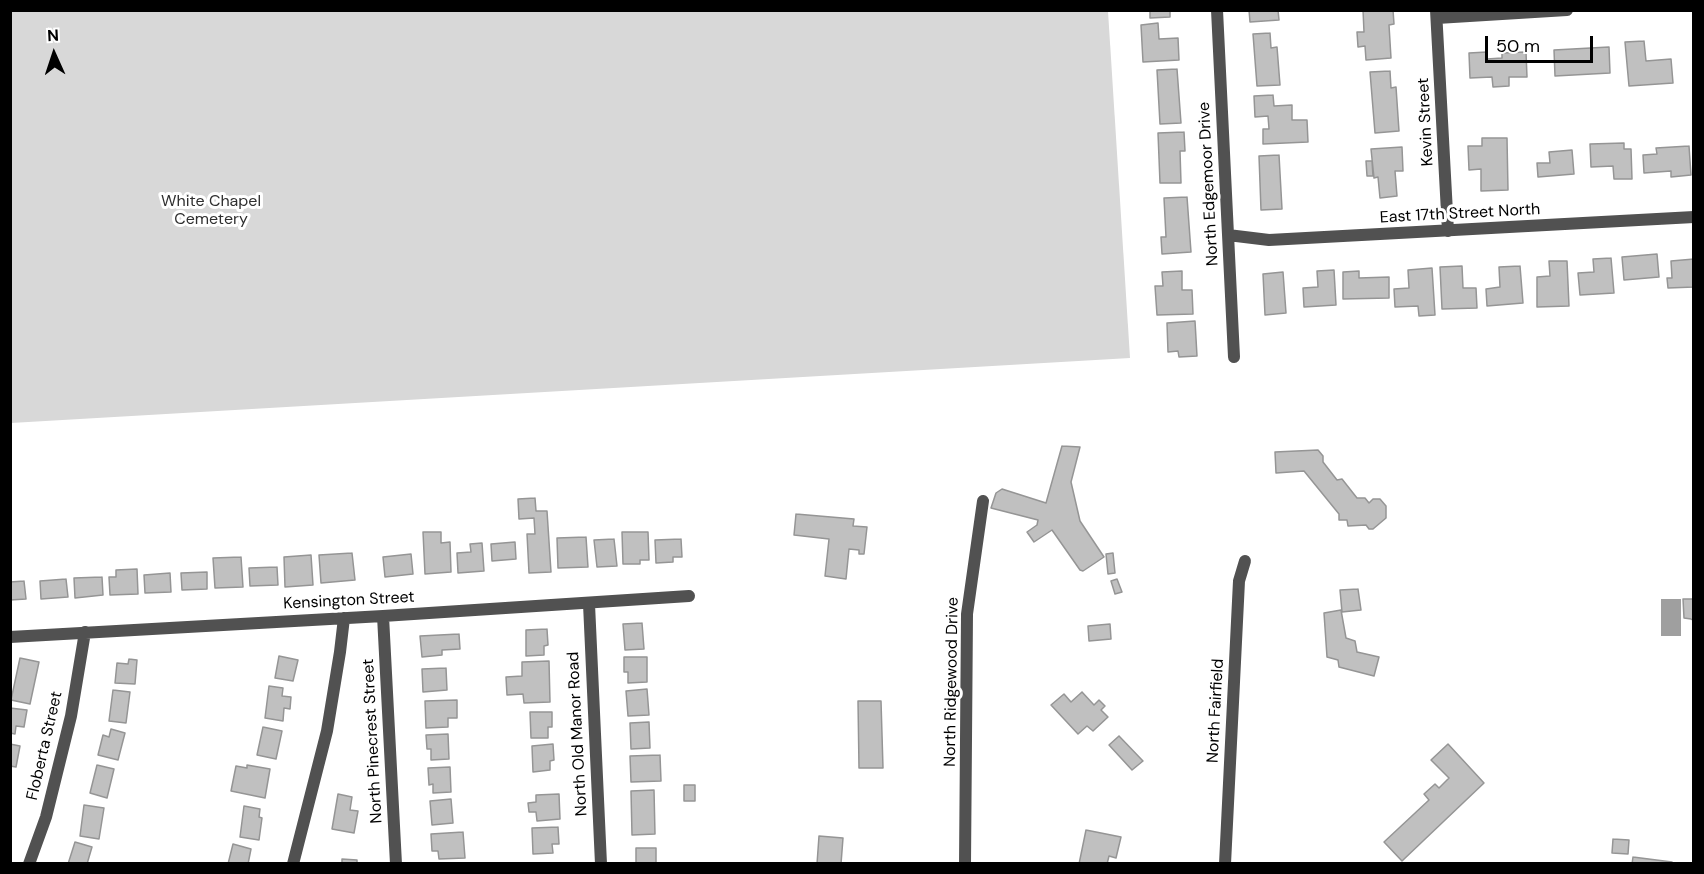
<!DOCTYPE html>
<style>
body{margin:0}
#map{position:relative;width:1704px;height:874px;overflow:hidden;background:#fff;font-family:"DM Sans",sans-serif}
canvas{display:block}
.frame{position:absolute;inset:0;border:12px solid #000;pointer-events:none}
.north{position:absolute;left:24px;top:24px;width:60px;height:60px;-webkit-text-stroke:4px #fff;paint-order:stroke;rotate:357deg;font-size:16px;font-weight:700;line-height:24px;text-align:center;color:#000}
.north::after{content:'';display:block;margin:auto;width:21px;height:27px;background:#000;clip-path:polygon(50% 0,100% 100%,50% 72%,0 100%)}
.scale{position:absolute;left:1485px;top:36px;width:108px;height:27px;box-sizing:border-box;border:3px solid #000;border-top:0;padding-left:8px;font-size:18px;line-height:21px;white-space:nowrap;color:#000;-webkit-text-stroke:4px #fff;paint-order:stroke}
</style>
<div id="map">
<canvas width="1704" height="874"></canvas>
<div class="frame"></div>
<div class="north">N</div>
<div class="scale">50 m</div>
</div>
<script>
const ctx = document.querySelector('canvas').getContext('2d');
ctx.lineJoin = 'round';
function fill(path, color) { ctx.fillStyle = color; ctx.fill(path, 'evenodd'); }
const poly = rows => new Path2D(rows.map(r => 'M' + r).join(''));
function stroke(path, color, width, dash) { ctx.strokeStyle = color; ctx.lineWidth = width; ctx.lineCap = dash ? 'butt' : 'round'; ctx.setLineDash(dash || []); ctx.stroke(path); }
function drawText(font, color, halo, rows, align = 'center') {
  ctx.font = font + ' "DM Sans",sans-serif'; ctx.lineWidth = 6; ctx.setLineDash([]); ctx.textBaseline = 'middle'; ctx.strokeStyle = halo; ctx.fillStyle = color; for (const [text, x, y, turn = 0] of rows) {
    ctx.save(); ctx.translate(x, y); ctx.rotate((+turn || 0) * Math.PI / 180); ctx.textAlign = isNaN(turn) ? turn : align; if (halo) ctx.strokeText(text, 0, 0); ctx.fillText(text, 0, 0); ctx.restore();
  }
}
const green = poly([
 [11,10,1108,11,1130,358,11,423]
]);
const water = poly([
 [1661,599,1681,599,1681,636,1661,636]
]);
const building = poly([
 [1150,10,1170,10,1170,17,1150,18,1150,10],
 [1249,10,1278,10,1279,20,1250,22,1249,10],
 [1363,10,1393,10,1394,24,1389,25,1391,58,1366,60,1365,46,1358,47,1357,32,1364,32,1363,10],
 [1158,23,1159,39,1178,38,1179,60,1143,62,1141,25,1158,23],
 [1270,33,1271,48,1277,47,1280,85,1257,86,1253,34,1270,33],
 [1644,41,1646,61,1671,59,1673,83,1629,86,1625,42,1644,41],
 [1609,47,1610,73,1555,76,1554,50,1609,47],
 [1487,52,1487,59,1502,58,1502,53,1526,52,1527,77,1509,77,1509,86,1493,87,1492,77,1470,78,1469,53,1487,52],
 [1177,69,1181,123,1160,124,1157,70,1177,69],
 [1390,71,1391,88,1396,87,1399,131,1375,133,1370,72,1390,71],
 [1273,95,1274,106,1292,105,1292,120,1307,120,1308,142,1263,144,1263,129,1269,129,1268,116,1255,117,1254,96,1273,95],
 [1184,132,1185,151,1180,151,1181,183,1160,183,1158,133,1184,132],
 [1482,138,1507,138,1508,190,1481,191,1481,169,1469,170,1468,146,1482,146,1482,138],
 [1624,143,1624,149,1631,149,1632,179,1614,179,1613,166,1591,167,1590,144,1624,143],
 [1689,146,1691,175,1671,177,1671,171,1644,173,1643,155,1657,154,1656,148,1689,146],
 [1402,147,1403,171,1395,171,1397,196,1380,198,1378,177,1374,178,1371,149,1402,147],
 [1572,150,1574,174,1538,177,1537,163,1550,163,1549,152,1572,150],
 [1279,155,1282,209,1261,210,1259,156,1279,155],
 [1366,161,1372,161,1373,176,1367,176,1366,161],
 [1187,197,1191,252,1162,254,1161,237,1166,237,1164,198,1187,197],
 [1657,254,1659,277,1624,280,1622,257,1657,254],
 [1611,258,1614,293,1580,295,1578,273,1594,272,1593,259,1611,258],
 [1694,259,1694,287,1668,288,1667,278,1672,278,1671,261,1694,259],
 [1549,261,1567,261,1569,306,1537,307,1537,277,1550,276,1549,261],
 [1462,266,1463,288,1476,288,1477,308,1442,309,1440,267,1462,266],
 [1520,266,1523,303,1487,306,1486,289,1500,287,1499,267,1520,266],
 [1432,268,1435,315,1419,316,1418,306,1395,307,1394,289,1409,288,1408,270,1432,268],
 [1334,270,1336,305,1304,307,1303,288,1318,287,1317,271,1334,270],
 [1182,271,1182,290,1192,290,1193,314,1157,315,1155,286,1163,286,1162,272,1182,271],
 [1359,271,1359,278,1389,277,1389,298,1343,299,1343,272,1359,271],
 [1283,272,1286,313,1265,315,1263,274,1283,272],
 [1195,321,1197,356,1179,357,1178,351,1168,352,1167,323,1195,321],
 [1062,446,1080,447,1071,482,1080,521,1104,557,1083,571,1080,570,1052,530,1034,542,1027,532,1037,525,1038,520,991,508,996,493,1002,489,1046,503,1062,446],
 [1318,450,1323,456,1323,462,1337,480,1342,479,1357,498,1365,498,1369,503,1373,499,1380,499,1386,506,1386,518,1373,529,1369,529,1366,525,1348,526,1347,520,1339,520,1339,514,1304,471,1276,473,1275,452,1318,450],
 [535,498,536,511,547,511,551,572,529,573,527,534,535,534,534,518,519,519,518,499,535,498],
 [796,514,854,519,853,526,867,527,864,554,859,554,859,550,849,549,846,579,825,576,829,539,794,535,796,514],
 [423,532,441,532,441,543,450,542,451,572,425,574,423,532],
 [622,532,648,532,649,560,640,560,640,564,623,564,622,532],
 [586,537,588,567,558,568,557,538,586,537],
 [614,539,617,566,597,567,594,540,614,539],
 [681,539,682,557,673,557,673,562,656,563,655,540,681,539],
 [515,542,516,559,492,561,491,544,515,542],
 [482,543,484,571,458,573,457,553,471,552,470,544,482,543],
 [352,553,355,580,321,583,319,555,352,553],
 [1113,553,1115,573,1108,574,1106,554,1113,553],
 [411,554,413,574,385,577,383,557,411,554],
 [311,555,313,585,285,587,284,557,311,555],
 [241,557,243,587,215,588,213,558,241,557],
 [277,567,278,585,250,586,249,568,277,567],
 [137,569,138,594,110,595,109,577,116,577,116,570,137,569],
 [207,572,207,589,182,590,181,573,207,572],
 [170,573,171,592,145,593,144,575,170,573],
 [102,577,103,595,75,598,74,578,102,577],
 [66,579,68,597,41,599,40,581,66,579],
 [1117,579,1122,592,1115,594,1111,581,1117,579],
 [24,581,26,599,10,600,10,582,24,581],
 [1358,589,1361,610,1342,612,1340,590,1358,589],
 [1683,599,1694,599,1694,621,1691,619,1684,618,1683,599],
 [1341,610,1346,638,1355,641,1357,652,1379,657,1374,676,1339,667,1338,660,1327,657,1324,613,1341,610],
 [642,623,644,649,625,650,623,624,642,623],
 [1110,624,1111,639,1089,641,1088,626,1110,624],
 [547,629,548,645,544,646,544,655,526,656,526,630,547,629],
 [459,634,460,649,442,650,442,655,422,657,420,636,459,634],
 [279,656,298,660,293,681,275,678,279,656],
 [624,657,647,657,647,682,628,683,628,672,624,672,624,657],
 [20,658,39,662,30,704,11,700,20,658],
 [129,659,137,660,135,684,115,683,117,663,128,664,129,659],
 [549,661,550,702,524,703,523,694,507,695,506,677,522,676,522,662,549,661],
 [446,668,447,690,423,692,422,669,446,668],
 [269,686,283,688,282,696,291,697,290,709,284,708,283,721,265,718,269,686],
 [647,689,649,715,628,716,626,691,647,689],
 [113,690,130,692,126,723,109,721,113,690],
 [1082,692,1094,705,1099,700,1105,706,1101,710,1108,717,1093,731,1087,726,1078,734,1051,705,1064,694,1071,702,1082,692],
 [457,700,457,718,448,718,448,727,426,728,425,701,457,700],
 [858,701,881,701,883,768,859,768,858,701],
 [10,708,27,710,24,727,16,726,15,734,10,733,10,708],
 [530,712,552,712,552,727,548,727,548,738,531,738,530,712],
 [649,722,650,748,631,749,630,723,649,722],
 [263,727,282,731,276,759,257,755,263,727],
 [111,729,125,733,118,760,98,755,103,735,109,737,111,729],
 [448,734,449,759,431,760,431,749,427,749,426,735,448,734],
 [1119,736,1143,761,1132,770,1109,745,1119,736],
 [10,744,20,746,16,767,10,766,10,744],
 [553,744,554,760,550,761,550,770,533,772,532,746,553,744],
 [1448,744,1484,783,1402,861,1384,842,1429,800,1424,794,1435,784,1439,788,1449,778,1431,760,1448,744],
 [660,755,661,781,631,782,630,756,660,755],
 [97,765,114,769,107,798,90,793,97,765],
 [247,765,270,769,265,798,231,791,236,766,247,768,247,765],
 [450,767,451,792,433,793,433,784,429,785,428,768,450,767],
 [684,785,695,785,695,801,684,801,684,785],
 [654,790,655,834,632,835,631,791,654,790],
 [338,794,352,797,350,810,358,811,354,833,332,829,338,794],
 [559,794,560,819,537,821,536,812,529,812,528,803,536,802,536,795,559,794],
 [451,799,453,823,432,825,430,801,451,799],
 [84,805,104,808,99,839,80,836,84,805],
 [244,806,260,809,259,817,262,818,259,840,240,837,244,806],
 [558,827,559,844,552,844,553,853,533,854,532,828,558,827],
 [1086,830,1121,837,1116,858,1109,856,1107,864,1079,864,1086,830],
 [463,832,465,858,439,859,438,851,432,851,431,834,463,832],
 [819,836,843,838,841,864,817,864,819,836],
 [1613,839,1629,840,1628,854,1612,853,1613,839],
 [75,842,92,847,87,864,68,864,75,842],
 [233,844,251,849,248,864,228,864,233,844],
 [636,848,656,848,656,864,636,864,636,848],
 [1633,857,1672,862,1671,864,1632,864,1633,857],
 [342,859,357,860,357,864,342,864,342,859]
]);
const street = poly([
 [1217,10,1234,357],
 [1436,10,1448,231],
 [1437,18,1567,10],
 [1228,235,1269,240,1694,217],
 [589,604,601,864],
 [383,616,396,864],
 [10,637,383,616,689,596],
 [29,864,46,817,71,716,85,632],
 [293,864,327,731,340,652,344,618],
 [965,864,967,614,983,501],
 [1225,864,1239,581,1245,561]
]);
const streetNames = [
 ["Kevin Street",1426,122,-93],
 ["North Edgemoor Drive",1209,184,-93],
 ["East 17th Street North",1460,214,-3],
 ["Kensington Street",349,601,-3],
 ["North Ridgewood Drive",952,682,-89],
 ["North Fairfield",1216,711,-87],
 ["North Old Manor Road",578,734,-93],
 ["North Pinecrest Street",373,741,-93],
 ["Floberta Street",45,746,-77]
];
const parkNames = [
 ["White Chapel",211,202],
 ["Cemetery",211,220]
];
fill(green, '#d8d8d8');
fill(water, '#9f9f9f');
fill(building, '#c0c0c0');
stroke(building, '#959595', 1.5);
stroke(street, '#515151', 12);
drawText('16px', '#000', '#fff', streetNames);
drawText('16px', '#2f2f2f', '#fff', parkNames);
</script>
